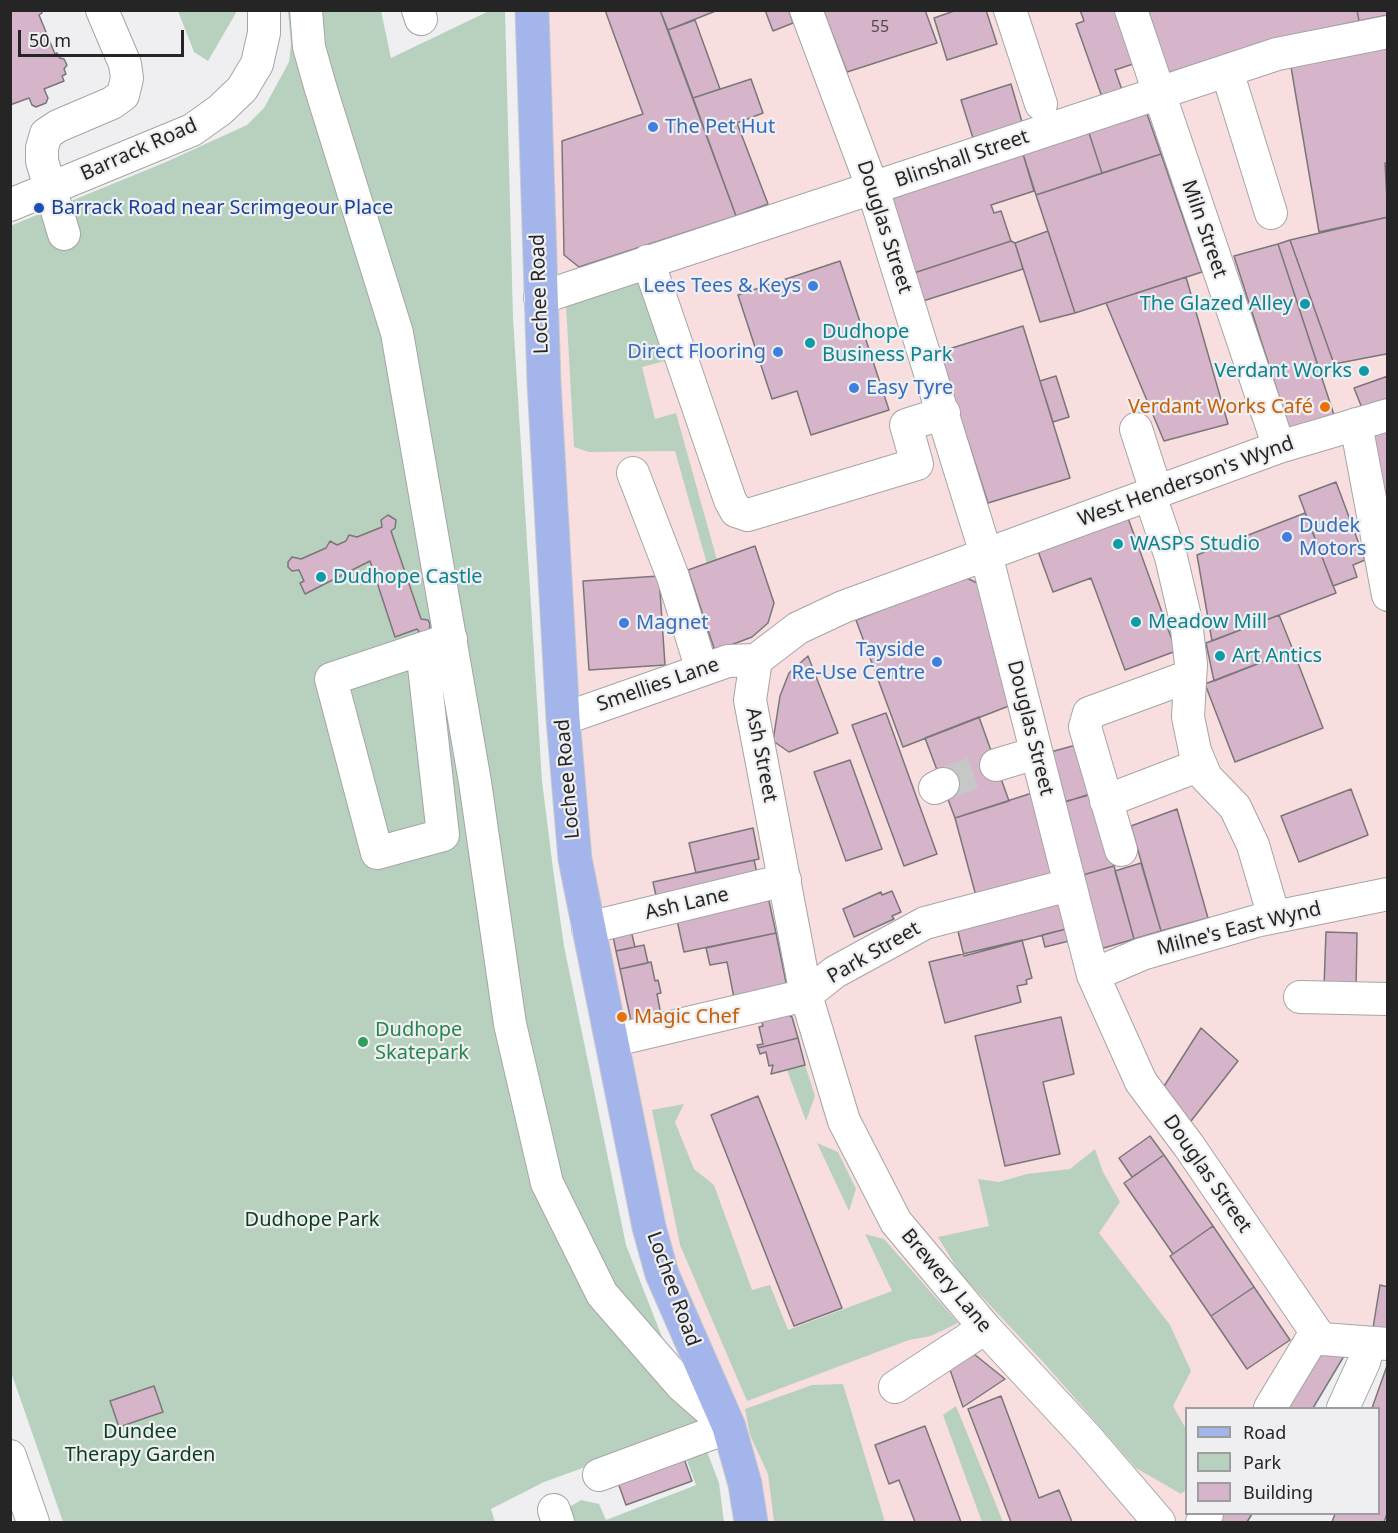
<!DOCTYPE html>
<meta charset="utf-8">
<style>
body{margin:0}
#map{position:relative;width:1398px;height:1533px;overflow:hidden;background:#efeff1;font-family:"Noto Sans",sans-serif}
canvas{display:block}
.frame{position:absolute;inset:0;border:12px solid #252526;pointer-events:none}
.legend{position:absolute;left:1185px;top:1407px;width:195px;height:108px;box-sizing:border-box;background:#efeff1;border:2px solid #9e9ea0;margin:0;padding:8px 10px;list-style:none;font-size:18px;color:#252526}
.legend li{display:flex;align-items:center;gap:12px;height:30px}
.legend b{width:30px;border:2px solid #9e9ea0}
.scale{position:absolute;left:18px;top:30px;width:166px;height:27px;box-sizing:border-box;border:3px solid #252526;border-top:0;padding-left:8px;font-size:18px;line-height:21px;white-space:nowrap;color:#252526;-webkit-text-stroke:4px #efeff1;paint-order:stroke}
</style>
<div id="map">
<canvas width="1398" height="1533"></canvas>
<div class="frame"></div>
<ul class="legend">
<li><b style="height:8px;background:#a3b5eb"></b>Road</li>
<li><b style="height:16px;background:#b8d1be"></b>Park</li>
<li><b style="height:16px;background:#d6b5cb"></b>Building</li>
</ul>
<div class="scale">50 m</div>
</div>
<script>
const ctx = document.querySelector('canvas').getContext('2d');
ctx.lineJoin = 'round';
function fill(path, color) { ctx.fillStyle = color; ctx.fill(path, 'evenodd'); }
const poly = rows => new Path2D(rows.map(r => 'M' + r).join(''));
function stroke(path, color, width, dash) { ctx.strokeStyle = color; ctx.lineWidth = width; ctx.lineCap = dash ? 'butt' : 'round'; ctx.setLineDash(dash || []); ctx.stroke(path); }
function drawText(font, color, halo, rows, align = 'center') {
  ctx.font = font + ' "Noto Sans",sans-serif'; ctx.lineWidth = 4.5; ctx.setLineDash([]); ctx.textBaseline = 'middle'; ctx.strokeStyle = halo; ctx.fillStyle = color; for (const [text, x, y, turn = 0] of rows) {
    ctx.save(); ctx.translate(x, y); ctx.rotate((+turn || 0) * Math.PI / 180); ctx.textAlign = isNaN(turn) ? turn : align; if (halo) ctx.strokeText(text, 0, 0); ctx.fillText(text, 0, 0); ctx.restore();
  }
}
const industrial = poly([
 [537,11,1387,11,1387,1344,1322,1339,1270,1408,1186,1408,1186,1514,1207,1514,1202,1522,759,1522,669,1266,585,855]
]);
const green = poly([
 [178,11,237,11,208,61,194,52],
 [288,11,381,11,391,58,489,11,505,11,513,318,542,781,553,869,564,946,626,1245,673,1365,700,1422,691,1429,544,1482,491,1509,495,1522,63,1522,10,1369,10,226,166,162,247,125,264,108,289,62,291,44],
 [646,279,669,360,642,367,655,419,676,413,717,560,707,564,675,451,589,452,574,447,566,304],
 [805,1065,815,1096,806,1121,787,1070],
 [684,1104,675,1122,694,1169,714,1185,752,1290,770,1285,788,1330,892,1291,865,1234,884,1239,958,1323,931,1336,909,1340,747,1401,680,1245,652,1110],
 [817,1143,838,1152,856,1189,849,1211],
 [1095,1149,1103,1172,1120,1202,1099,1233,1170,1325,1191,1371,1173,1406,1186,1429,1186,1490,1181,1494,1136,1468,1045,1364,960,1273,938,1237,989,1226,978,1179,999,1182,1027,1174,1070,1169],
 [843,1384,885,1522,774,1522,768,1474,750,1435,745,1409,812,1385],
 [956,1406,989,1487,1003,1522,982,1522,943,1415],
 [706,1449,719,1483,724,1522,568,1522,571,1506,581,1500,599,1504,606,1520,696,1485,686,1458]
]);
const building = poly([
 [10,10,41,10,42,13,39,15,55,54,57,53,60,58,64,59,67,65,64,69,66,74,62,76,64,81,44,89,48,98,46,103,36,107,32,105,29,98,10,105,10,10],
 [605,10,660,10,736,216,579,267,564,255,562,141,643,114,605,10],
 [660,10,718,10,668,30,660,10],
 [765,10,789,10,793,23,773,31,765,10],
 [823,10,925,10,937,43,847,72,823,10],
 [957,10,986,10,997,44,947,60,934,18,957,10],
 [1080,10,1118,10,1136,63,1115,70,1122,90,1102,97,1076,24,1084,21,1080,10],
 [1148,10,1357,10,1359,21,1270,40,1168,73,1148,10],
 [1357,10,1388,10,1388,15,1359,21,1357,10],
 [695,20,720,89,693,98,668,30,695,20],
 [1388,46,1388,163,1385,163,1388,217,1319,232,1291,67,1388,46],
 [751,79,763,113,737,123,768,204,736,216,693,98,751,79],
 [1011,84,1022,122,973,138,961,100,1011,84],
 [1147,114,1161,154,1102,173,1089,133,1147,114],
 [1089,133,1102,173,1036,195,1023,154,1089,133],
 [1023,154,1034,191,991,205,994,213,1001,211,1011,241,914,273,890,197,1023,154],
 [1161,154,1202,272,1075,313,1036,195,1161,154],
 [1388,217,1388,359,1386,354,1334,364,1290,240,1388,217],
 [1048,231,1075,313,1040,322,1015,243,1048,231],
 [1290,240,1334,364,1319,369,1278,244,1290,240],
 [1011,241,1015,243,1023,269,923,301,914,273,1011,241],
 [1278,244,1335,418,1290,431,1234,256,1278,244],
 [840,261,889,410,811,435,797,391,772,399,738,295,840,261],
 [1186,277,1228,424,1164,441,1106,303,1186,277],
 [1023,326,1070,478,988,503,939,352,1023,326],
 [1056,376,1069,417,1053,422,1040,381,1056,376],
 [1388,376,1388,398,1362,408,1354,388,1388,376],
 [1388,425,1388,544,1365,432,1388,425],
 [1336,482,1365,560,1353,565,1357,577,1333,586,1299,496,1336,482],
 [1305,513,1336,593,1212,641,1197,555,1305,513],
 [388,515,396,520,395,528,391,531,421,619,428,620,430,624,429,631,420,633,417,629,395,637,370,561,305,594,300,583,304,581,299,570,292,571,288,567,288,562,292,557,301,559,326,548,330,541,337,545,346,541,349,535,357,537,382,527,381,520,388,515],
 [1128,518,1176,651,1125,670,1091,578,1053,592,1038,551,1128,518],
 [755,546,774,603,768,623,752,637,715,651,688,570,755,546],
 [659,576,665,665,589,670,583,581,659,576],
 [965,577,983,586,1014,704,903,747,856,620,965,577],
 [1279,615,1293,650,1214,681,1206,643,1279,615],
 [1293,650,1323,728,1235,762,1205,684,1293,650],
 [808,656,838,733,789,752,773,741,780,696,789,673,808,656],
 [886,713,937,854,904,866,852,725,886,713],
 [979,717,1009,801,955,818,925,738,979,717],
 [1076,745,1090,794,1062,803,1047,753,1076,745],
 [850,760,882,849,846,861,814,772,850,760],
 [1351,789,1368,835,1299,862,1281,816,1351,789],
 [1032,793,1053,876,976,896,955,818,1032,793],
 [1093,794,1114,866,1076,877,1056,804,1093,794],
 [1177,809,1208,918,1161,931,1131,826,1177,809],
 [753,828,759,859,696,873,689,843,753,828],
 [754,860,759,882,658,905,653,882,754,860],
 [1141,863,1161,931,1134,939,1115,871,1141,863],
 [1114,866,1134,939,1097,950,1076,877,1114,866],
 [892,891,901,912,892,916,894,919,854,937,843,909,881,892,882,895,892,891],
 [767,892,776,933,684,952,675,911,767,892],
 [1058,899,1066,929,964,956,957,927,1058,899],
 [629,922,635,947,616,951,611,926,629,922],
 [1066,929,1069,941,1045,947,1042,935,1066,929],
 [1326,932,1357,933,1356,988,1324,987,1326,932],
 [776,933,787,987,734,998,727,962,710,965,706,948,776,933],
 [1022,940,1032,978,1026,980,1027,984,1017,986,1021,1002,945,1023,929,962,1022,940],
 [644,945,648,963,620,969,616,951,644,945],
 [651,962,655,981,658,980,661,993,657,994,661,1015,631,1021,620,969,651,962],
 [780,1010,792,1017,798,1038,758,1048,757,1045,763,1044,759,1027,763,1026,760,1015,780,1010],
 [1061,1017,1074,1074,1043,1082,1060,1154,1005,1166,975,1036,1061,1017],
 [1201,1028,1238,1061,1191,1121,1182,1122,1161,1091,1201,1028],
 [798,1038,805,1065,771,1074,773,1065,769,1066,766,1052,760,1054,758,1048,798,1038],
 [758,1096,842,1308,794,1326,711,1115,758,1096],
 [1150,1136,1164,1155,1132,1177,1119,1158,1150,1136],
 [1164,1155,1213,1226,1173,1254,1124,1183,1164,1155],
 [1213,1226,1254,1287,1211,1316,1170,1256,1213,1226],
 [1380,1285,1388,1287,1388,1330,1373,1328,1380,1285],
 [1254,1287,1290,1340,1247,1369,1211,1316,1254,1287],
 [1318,1348,1347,1351,1313,1408,1282,1408,1318,1348],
 [969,1350,1005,1379,963,1407,948,1364,969,1350],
 [1388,1363,1388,1511,1384,1522,1332,1522,1335,1514,1378,1514,1378,1408,1372,1408,1388,1363],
 [154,1386,163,1412,119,1427,110,1401,154,1386],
 [1001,1396,1039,1498,1059,1490,1072,1522,1011,1522,968,1409,1001,1396],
 [925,1426,961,1522,915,1522,899,1480,889,1484,875,1445,925,1426],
 [682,1453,692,1481,626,1505,616,1477,682,1453],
 [1220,1514,1252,1514,1247,1522,1215,1522,1220,1514]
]);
const minorTunnel = poly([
 [943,784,996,765]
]);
const minor = poly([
 [306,10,309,47,320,86,397,333,475,782,510,1024,547,1183,602,1294,682,1386,729,1427,599,1475],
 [418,10,421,19],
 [806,10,873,189,986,554,1093,975,1141,1082,1189,1146,1316,1332,1322,1339,1388,1344],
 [1010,10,1041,104],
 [1131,10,1279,447],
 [1227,71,1271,213],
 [10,205,192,130,220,110,242,89,257,64,264,33,264,10],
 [64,234,42,161,42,148,46,134,58,126,112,103,123,95,127,78,125,64,102,10],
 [648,261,730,500,736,511,748,515,917,464,906,425,944,413],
 [540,298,1277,54,1388,32],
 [1356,424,1388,595],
 [1136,429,1157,494],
 [633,473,673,577,702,670],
 [1150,496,1171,557,1186,621,1191,664,1188,717,1195,751,1206,777,1235,807,1253,845,1274,917],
 [422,649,443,835,377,853,331,679,451,639],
 [563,719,728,661,756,660],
 [996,765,1036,753],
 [935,788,943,784],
 [1106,801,1200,765],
 [1121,850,1085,727,1089,713,1190,676],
 [588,928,785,880],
 [1093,975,1142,954,1260,920,1388,894],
 [1300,997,1388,999],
 [611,1041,806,995,835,972,925,923,1069,885],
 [895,1387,985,1328],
 [1270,1408,1316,1332],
 [1343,1408,1364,1362,1369,1343],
 [10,1456,33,1522],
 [554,1510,558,1522],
 [1159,1522,1087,1438,985,1328,896,1222,844,1121,806,995,750,700,756,660,798,628,843,607,1279,447,1388,415],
 [1202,1522,1207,1514]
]);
const major = poly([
 [532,10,544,383,563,719,575,859,649,1227,662,1274,729,1427,745,1484,751,1522]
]);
const markers = [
 [653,127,6,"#3f7fe0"],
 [39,208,6,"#1a4fb4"],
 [813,286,6,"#3f7fe0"],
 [1305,304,6,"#0f9aa8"],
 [810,343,6,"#0f9aa8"],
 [778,352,6,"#3f7fe0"],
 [1364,371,6,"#0f9aa8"],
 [854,388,6,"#3f7fe0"],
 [1325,407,6,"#e8710a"],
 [1287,537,6,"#3f7fe0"],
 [1118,544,6,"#0f9aa8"],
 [321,577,6,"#0f9aa8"],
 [1136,622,6,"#0f9aa8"],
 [624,623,6,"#3f7fe0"],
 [1220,656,6,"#0f9aa8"],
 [937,662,6,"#3f7fe0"],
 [622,1017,6,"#e8710a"],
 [363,1042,6,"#2e9e5b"]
];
const numberNames = [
 ["55",880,27]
];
const shopNames = [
 ["The Pet Hut",665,127],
 ["Lees Tees & Keys",801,286,"right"],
 ["Direct Flooring",766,352,"right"],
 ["Easy Tyre",866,388],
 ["Dudek",1299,526],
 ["Motors",1299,549],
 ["Magnet",636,623],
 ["Tayside",925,650,"right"],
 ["Re-Use Centre",925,673,"right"]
];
const streetNames = [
 ["Barrack Road",139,150,-24],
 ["Blinshall Street",962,159,-19],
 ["Douglas Street",884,227,72],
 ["Miln Street",1204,229,71],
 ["Lochee Road",540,294,-92],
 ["West Henderson's Wynd",1186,482,-20],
 ["Smellies Lane",658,685,-19],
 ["Douglas Street",1030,728,76],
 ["Ash Street",761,755,79],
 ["Lochee Road",568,779,-95],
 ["Ash Lane",687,904,-13],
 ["Milne's East Wynd",1239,929,-14],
 ["Park Street",874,953,-30],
 ["Douglas Street",1207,1174,55],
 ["Brewery Lane",946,1281,50],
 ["Lochee Road",673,1289,70]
];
const transitNames = [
 ["Barrack Road near Scrimgeour Place",51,208]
];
const cultureNames = [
 ["The Glazed Alley",1293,304,"right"],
 ["Dudhope",822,332],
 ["Business Park",822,355],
 ["Verdant Works",1352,371,"right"],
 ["WASPS Studio",1130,544],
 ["Dudhope Castle",333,577],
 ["Meadow Mill",1148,622],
 ["Art Antics",1232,656]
];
const foodNames = [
 ["Verdant Works Café",1313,407],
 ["Magic Chef",634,1017,"left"]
];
const leisureNames = [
 ["Dudhope",375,1030],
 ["Skatepark",375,1053]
];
const parkNames = [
 ["Dudhope Park",312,1220],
 ["Dundee",140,1432],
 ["Therapy Garden",140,1455]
];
fill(industrial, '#f9dedf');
fill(green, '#b8d1be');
fill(building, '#d6b5cb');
stroke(building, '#797779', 1.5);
stroke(minorTunnel, '#c7c7c8', 32, [32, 16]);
stroke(minor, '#a5a5a7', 34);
stroke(major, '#cbcbcb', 35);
stroke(minor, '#fff', 32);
stroke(major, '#a3b5eb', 33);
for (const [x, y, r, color] of markers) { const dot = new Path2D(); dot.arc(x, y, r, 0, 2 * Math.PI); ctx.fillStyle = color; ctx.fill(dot); stroke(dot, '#efeff1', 2); }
drawText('16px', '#51494f', null, numberNames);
drawText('20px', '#366cbe', '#efeff1', shopNames, 'left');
drawText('20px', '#252526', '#efeff1', streetNames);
drawText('20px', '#164399', '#efeff1', transitNames, 'left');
drawText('20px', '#0d838f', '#efeff1', cultureNames, 'left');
drawText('20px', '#c56008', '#efeff1', foodNames, 'right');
drawText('20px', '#27864d', '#efeff1', leisureNames, 'left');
drawText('20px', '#0a4021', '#efeff1', parkNames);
</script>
